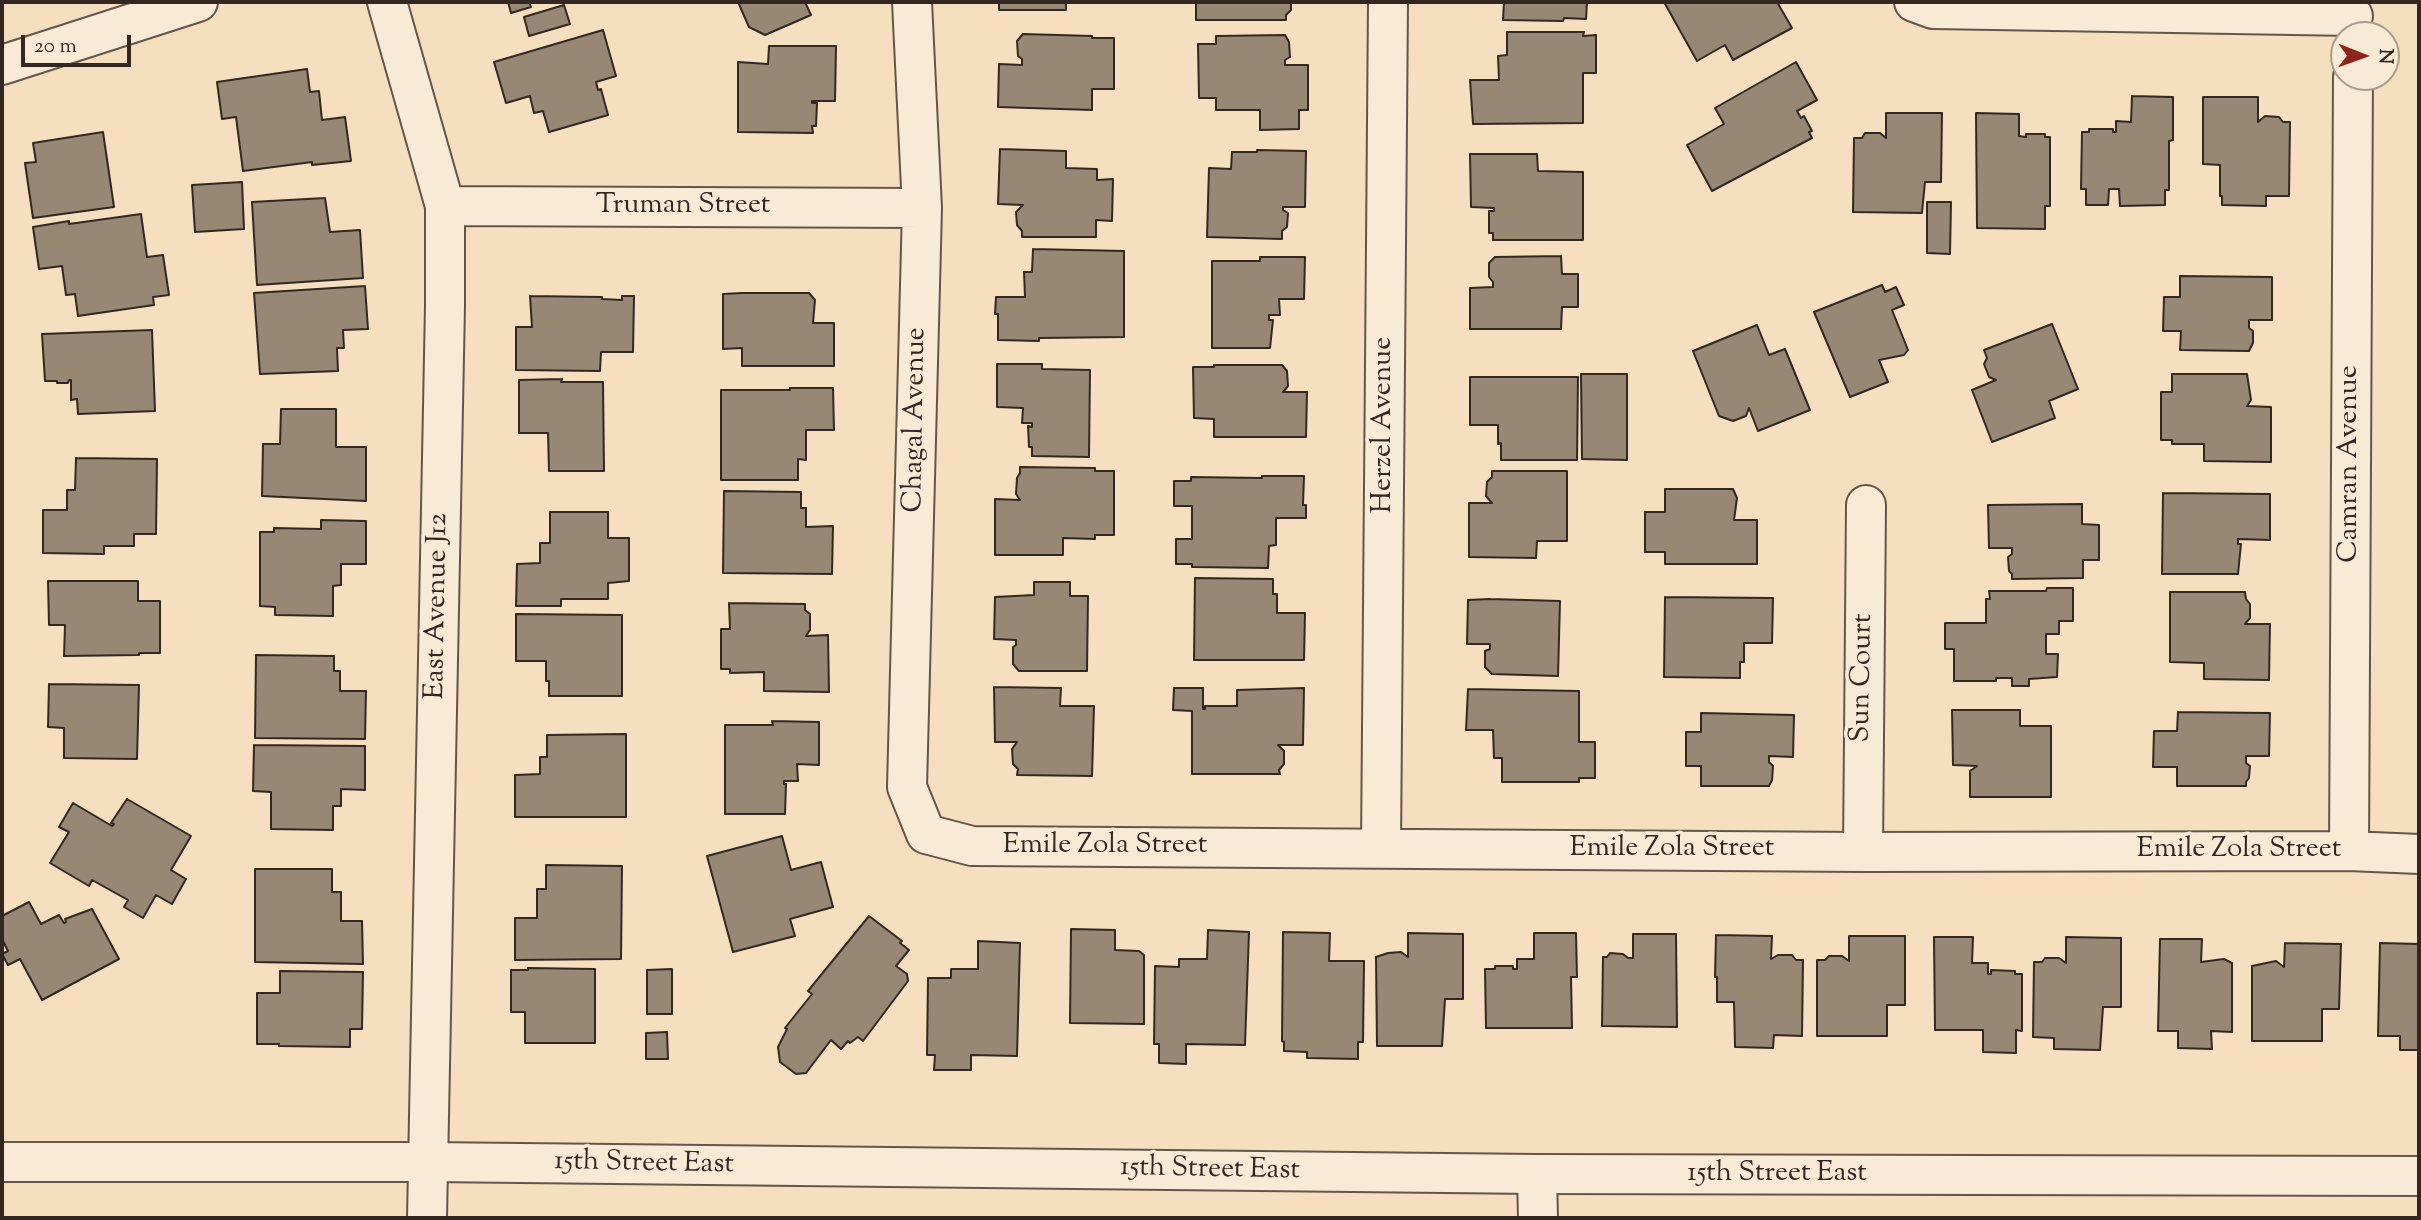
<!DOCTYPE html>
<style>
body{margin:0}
#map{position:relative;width:2421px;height:1220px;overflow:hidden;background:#f5dfbf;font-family:"Sorts Mill Goudy",serif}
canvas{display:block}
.frame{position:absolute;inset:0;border:4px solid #342721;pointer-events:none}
.north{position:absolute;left:2330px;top:21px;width:70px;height:70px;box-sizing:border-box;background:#f8ead5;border:2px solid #aa9c8d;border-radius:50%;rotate:91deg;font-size:19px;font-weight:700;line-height:28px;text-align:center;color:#342721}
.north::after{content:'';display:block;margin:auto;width:24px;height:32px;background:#8f2418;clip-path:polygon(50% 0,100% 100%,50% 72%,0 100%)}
.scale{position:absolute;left:21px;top:35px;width:110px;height:32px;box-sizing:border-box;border:4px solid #342721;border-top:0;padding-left:9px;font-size:21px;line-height:24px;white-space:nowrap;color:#342721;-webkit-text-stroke:5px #f8ead5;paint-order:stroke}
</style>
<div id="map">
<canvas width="2421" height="1220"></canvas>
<div class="frame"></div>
<div class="north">N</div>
<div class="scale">20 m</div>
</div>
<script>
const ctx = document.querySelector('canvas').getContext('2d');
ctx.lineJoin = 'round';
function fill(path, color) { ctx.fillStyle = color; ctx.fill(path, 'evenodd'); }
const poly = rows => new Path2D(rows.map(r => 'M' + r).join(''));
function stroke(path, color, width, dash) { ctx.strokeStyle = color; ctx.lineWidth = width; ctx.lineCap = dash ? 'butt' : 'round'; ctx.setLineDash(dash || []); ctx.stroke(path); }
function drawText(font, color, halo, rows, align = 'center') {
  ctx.font = font + ' "Sorts Mill Goudy",serif'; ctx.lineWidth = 7; ctx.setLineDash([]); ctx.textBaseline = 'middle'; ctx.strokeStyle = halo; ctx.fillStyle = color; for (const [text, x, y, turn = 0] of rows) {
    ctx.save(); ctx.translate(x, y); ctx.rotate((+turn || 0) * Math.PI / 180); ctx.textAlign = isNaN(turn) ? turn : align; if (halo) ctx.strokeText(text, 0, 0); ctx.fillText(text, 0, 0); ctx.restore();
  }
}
const building = poly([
 [508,2,529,2,531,7,511,13,508,2],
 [738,2,805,2,811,15,765,35,749,27,738,2],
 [999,2,1066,2,1066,10,999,10,999,2],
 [1196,2,1291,2,1291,10,1286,15,1286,20,1196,20,1196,2],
 [1504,2,1587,2,1586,19,1564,18,1563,21,1503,20,1504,2],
 [1664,2,1777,2,1792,28,1733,60,1725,45,1697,61,1664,2],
 [564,5,570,24,529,36,524,17,564,5],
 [603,30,616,76,596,82,598,90,601,89,608,115,549,132,543,111,534,113,530,96,506,103,494,62,603,30],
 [1507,32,1584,32,1583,36,1596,35,1596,73,1583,73,1583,123,1473,124,1470,80,1499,80,1498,56,1507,55,1507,32],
 [1023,34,1092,36,1092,38,1114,38,1114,89,1092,89,1092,110,998,107,999,64,1022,65,1022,59,1018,56,1017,41,1023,34],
 [1285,35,1289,42,1290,57,1285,60,1285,65,1308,65,1308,110,1299,110,1299,129,1260,130,1260,110,1216,110,1216,98,1199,98,1198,44,1216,44,1216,36,1285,35],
 [769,46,836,46,835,101,812,101,812,103,817,103,816,126,812,126,813,133,738,132,738,62,768,64,769,46],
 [1796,62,1817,100,1797,111,1801,118,1804,116,1812,131,1809,132,1812,138,1712,191,1687,145,1724,124,1715,108,1796,62],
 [307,69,310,92,319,91,322,120,345,117,351,161,312,165,312,162,243,171,236,117,222,119,217,82,307,69],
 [2132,96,2173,97,2173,140,2169,141,2169,190,2165,190,2165,205,2120,206,2119,189,2109,189,2108,205,2086,205,2086,189,2081,189,2082,132,2089,132,2089,129,2113,129,2113,132,2116,132,2116,121,2131,122,2132,96],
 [2203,97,2258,97,2258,122,2265,116,2279,117,2283,122,2290,122,2289,196,2266,196,2266,206,2222,205,2222,196,2220,196,2220,165,2203,164,2203,97],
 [1886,113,1942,113,1941,182,1925,182,1922,213,1853,212,1854,138,1862,138,1865,133,1880,133,1886,138,1886,113],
 [1976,113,2019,114,2019,136,2026,137,2026,134,2045,134,2045,137,2050,137,2050,206,2045,206,2045,229,1977,228,1976,113],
 [103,132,114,207,33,218,25,163,36,162,33,143,103,132],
 [1000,149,1066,151,1066,168,1097,169,1097,180,1113,179,1112,221,1096,220,1096,237,1022,237,1022,231,1017,225,1016,212,1023,205,998,204,1000,149],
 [1257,150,1306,151,1305,207,1283,207,1283,210,1288,213,1287,227,1282,231,1282,239,1207,237,1209,168,1231,169,1232,152,1257,152,1257,150],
 [1470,154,1537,154,1538,171,1583,172,1583,240,1493,240,1493,233,1489,233,1489,211,1494,211,1494,208,1471,207,1470,154],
 [242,182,244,229,195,232,192,185,242,182],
 [325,198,330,232,360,230,363,278,257,285,252,202,325,198],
 [1927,202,1951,202,1950,254,1927,253,1927,202],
 [141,214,147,257,163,255,169,295,153,297,154,305,78,316,75,294,66,295,62,266,39,269,33,227,69,221,69,224,141,214],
 [1033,249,1124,251,1124,337,1039,338,1039,341,998,340,998,314,995,314,996,297,1025,297,1024,272,1032,272,1033,249],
 [1561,256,1562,274,1578,274,1578,307,1562,307,1561,329,1470,329,1470,288,1493,287,1493,282,1489,277,1489,263,1495,257,1561,256],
 [1260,257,1305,257,1304,299,1279,299,1280,315,1269,315,1269,320,1273,320,1270,348,1212,348,1212,261,1260,261,1260,257],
 [2180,276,2272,277,2272,320,2249,320,2249,328,2253,331,2253,343,2249,351,2180,350,2181,331,2163,331,2164,297,2180,297,2180,276],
 [1882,285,1885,292,1896,287,1904,305,1892,310,1908,350,1904,355,1879,360,1888,382,1850,397,1814,312,1882,285],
 [365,286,368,329,343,330,344,348,337,348,338,371,260,374,254,293,365,286],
 [742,293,809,293,815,300,813,323,834,323,834,366,742,366,742,348,723,349,723,294,742,293],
 [530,296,602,297,602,299,622,300,622,296,634,296,633,352,601,352,600,371,516,370,516,327,532,327,530,296],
 [2052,324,2078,389,2049,401,2055,418,1992,442,1972,390,1996,380,1989,377,1984,364,1987,358,1984,350,2052,324],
 [1757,325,1769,355,1785,349,1810,410,1758,431,1749,408,1746,416,1733,421,1719,416,1693,351,1757,325],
 [152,330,155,411,78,414,77,399,71,400,71,380,69,380,68,383,57,383,57,381,45,381,42,334,152,330],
 [997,364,1042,364,1042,369,1090,370,1089,457,1032,456,1032,447,1029,447,1028,426,1032,427,1032,423,1022,423,1023,408,997,407,997,364],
 [1214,365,1282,365,1287,371,1288,386,1283,392,1307,392,1306,437,1214,437,1214,419,1194,418,1193,367,1214,367,1214,365],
 [1581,374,1627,374,1627,460,1582,459,1581,374],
 [2172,374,2247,374,2251,400,2247,406,2271,407,2271,462,2204,461,2204,444,2172,444,2172,440,2161,440,2161,392,2172,392,2172,374],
 [1470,377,1578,377,1577,460,1501,460,1501,443,1498,444,1498,425,1470,425,1470,377],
 [562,379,561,382,603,382,604,471,549,471,548,433,519,433,519,380,562,379],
 [790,388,833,388,834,430,806,430,806,460,798,459,798,480,721,480,721,390,790,390,790,388],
 [281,409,336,409,336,447,366,447,366,501,262,496,263,444,280,444,281,409],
 [76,458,157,459,156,534,134,534,134,546,104,546,104,554,43,553,43,510,67,510,67,490,75,490,76,458],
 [1020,467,1095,468,1095,471,1114,471,1114,535,1095,535,1095,539,1063,538,1063,555,995,555,995,499,1020,500,1016,494,1017,478,1020,473,1020,467],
 [1492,471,1567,471,1567,541,1537,541,1536,558,1469,557,1469,503,1492,503,1486,496,1487,482,1492,477,1492,471],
 [1262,476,1304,476,1303,505,1306,505,1306,518,1276,518,1276,545,1269,546,1268,568,1192,567,1192,564,1176,564,1176,539,1192,539,1192,506,1174,506,1174,481,1191,481,1191,477,1262,478,1262,476],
 [1665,489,1733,489,1737,498,1734,520,1757,520,1757,564,1665,564,1665,552,1645,552,1645,512,1665,512,1665,489],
 [724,491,801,492,801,508,806,508,806,527,833,526,832,574,723,573,724,491],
 [2163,493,2270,494,2270,540,2238,539,2238,544,2241,544,2238,574,2162,574,2163,493],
 [2082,504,2082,524,2099,525,2099,560,2083,560,2083,578,2012,579,2012,574,2009,571,2008,557,2012,554,2012,548,1989,548,1988,505,2082,504],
 [550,512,608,512,608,538,629,538,629,581,608,583,608,599,561,599,561,606,516,606,517,564,540,563,540,543,550,543,550,512],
 [321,520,366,521,366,564,341,564,341,585,333,586,333,616,275,615,275,607,260,606,260,532,274,532,274,528,321,529,321,520],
 [1195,578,1273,579,1273,594,1277,594,1277,613,1305,613,1304,660,1194,660,1195,578],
 [48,581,138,581,138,601,160,601,160,653,139,653,139,655,64,656,65,625,49,625,48,581],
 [1034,582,1070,582,1070,596,1088,596,1087,671,1019,671,1013,664,1013,647,1016,645,1016,640,994,639,995,597,1034,595,1034,582],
 [2047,588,2073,588,2073,621,2059,621,2059,634,2046,634,2046,654,2058,654,2057,677,2029,679,2029,686,2012,686,2012,678,1996,678,1996,681,1954,681,1954,649,1945,649,1945,623,1986,623,1986,599,1990,599,1989,591,2046,591,2047,588],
 [2170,592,2245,592,2246,599,2250,604,2250,618,2245,624,2270,624,2269,680,2204,679,2204,663,2170,662,2170,592],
 [1665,597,1773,598,1772,643,1744,643,1744,662,1740,662,1740,678,1664,677,1665,597],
 [1490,599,1560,601,1558,676,1492,674,1485,667,1485,651,1490,649,1490,644,1467,644,1468,600,1490,599],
 [729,603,805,604,805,610,810,614,810,630,806,636,828,635,829,692,764,691,764,672,730,673,730,669,721,669,721,629,730,629,729,603],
 [516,614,622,615,622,696,549,696,549,681,546,681,546,661,516,661,516,614],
 [256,655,334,656,334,671,340,671,340,691,366,691,365,739,255,738,256,655],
 [49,684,139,685,137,759,64,758,64,728,48,727,49,684],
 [994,687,1061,688,1060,706,1094,706,1092,776,1017,775,1018,769,1013,764,1012,749,1017,742,995,742,994,687],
 [1174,688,1203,688,1203,709,1205,709,1205,706,1237,706,1237,690,1304,688,1303,745,1278,745,1284,751,1284,764,1279,770,1280,774,1192,774,1192,711,1173,710,1174,688],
 [1468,689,1579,691,1579,742,1595,742,1595,778,1579,778,1579,782,1502,782,1502,758,1494,758,1493,730,1466,730,1468,689],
 [1952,710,2020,710,2020,726,2051,726,2051,797,1970,797,1970,771,1977,766,1953,765,1952,710],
 [2178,712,2270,713,2269,756,2246,756,2246,763,2250,766,2249,778,2246,782,2246,786,2177,786,2177,767,2153,767,2154,731,2177,731,2178,712],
 [1701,713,1794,715,1793,757,1769,756,1769,762,1773,766,1772,780,1769,786,1701,786,1701,766,1686,766,1686,732,1701,732,1701,713],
 [772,721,819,722,819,765,797,764,798,781,784,781,784,784,786,784,785,814,725,814,725,725,773,725,772,721],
 [626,734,626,817,515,817,515,775,540,774,540,757,547,757,547,735,626,734],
 [254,745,365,746,365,790,341,789,341,806,333,806,333,830,271,829,271,792,253,791,254,745],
 [127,799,191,836,171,870,186,879,172,904,156,895,143,918,124,907,128,900,92,880,89,886,50,863,69,832,59,827,73,803,112,826,114,824,111,823,127,799],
 [782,836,791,870,821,862,833,907,790,919,795,936,733,952,707,856,782,836],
 [546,865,622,866,621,959,515,960,515,918,537,918,537,889,546,889,546,865],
 [255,869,332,869,332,892,341,892,341,921,362,921,363,964,255,962,255,869],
 [29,902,41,924,59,915,64,923,66,922,65,919,92,909,119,959,42,1000,20,959,8,965,2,954,8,951,2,939,2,916,29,902],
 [869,916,902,941,900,943,909,950,896,966,907,974,908,981,863,1041,858,1037,850,1043,848,1041,841,1049,831,1040,806,1073,796,1074,780,1062,778,1047,787,1029,785,1028,812,994,808,991,869,916],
 [1071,929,1115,930,1115,950,1139,951,1144,955,1144,1024,1070,1023,1071,929],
 [1208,930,1249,932,1245,1045,1186,1044,1186,1064,1159,1063,1159,1044,1154,1044,1155,966,1179,967,1179,959,1207,959,1208,930],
 [1283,932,1330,933,1329,961,1364,961,1363,1042,1358,1042,1358,1059,1307,1058,1307,1052,1284,1051,1284,1042,1282,1041,1283,932],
 [1408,933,1463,934,1463,999,1445,999,1442,1046,1377,1046,1376,957,1388,953,1401,952,1408,957,1408,933],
 [1534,933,1576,933,1577,977,1571,977,1572,1028,1486,1028,1485,969,1495,969,1495,966,1513,966,1513,969,1517,969,1517,959,1534,959,1534,933],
 [1633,934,1676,934,1677,1027,1602,1026,1603,957,1607,957,1610,953,1623,954,1628,958,1633,958,1633,934],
 [1716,935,1772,936,1771,959,1778,955,1792,955,1796,960,1803,960,1802,1036,1774,1035,1773,1048,1735,1047,1734,1002,1717,1002,1717,977,1715,977,1716,935],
 [1849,936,1905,936,1905,1005,1887,1005,1887,1036,1817,1036,1817,960,1825,960,1829,956,1842,956,1849,961,1849,936],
 [1934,937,1973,937,1972,963,1988,963,1988,974,1991,974,1991,970,2015,971,2015,974,2022,974,2022,1031,2016,1030,2016,1053,1983,1052,1983,1030,1935,1030,1934,937],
 [2066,937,2121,938,2121,1007,2103,1007,2100,1050,2054,1049,2054,1038,2033,1037,2034,962,2042,962,2045,958,2059,958,2066,963,2066,937],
 [2160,939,2202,939,2201,962,2224,959,2232,963,2232,1032,2211,1031,2212,1049,2178,1048,2178,1031,2158,1031,2160,939],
 [978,941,1020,943,1017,1056,971,1055,971,1070,934,1070,935,1055,927,1055,928,978,951,978,951,969,978,969,978,941],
 [2285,943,2341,944,2339,1009,2322,1009,2322,1041,2252,1041,2252,966,2276,961,2284,967,2285,943],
 [2380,943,2419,944,2419,1050,2400,1050,2400,1036,2378,1036,2380,943],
 [528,968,595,969,595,1043,525,1043,525,1012,511,1012,511,970,528,970,528,968],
 [672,969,672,1014,647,1014,647,970,672,969],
 [280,971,363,972,362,1029,350,1029,350,1047,279,1046,279,1044,257,1044,257,993,280,993,280,971],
 [667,1032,668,1059,646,1059,646,1033,667,1032]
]);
const minor = poly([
 [387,2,445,206,445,305,427,1218],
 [912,2,922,208,907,787,926,834,972,846,1863,852,2349,851,2419,854],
 [1914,2,1933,9,2353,16],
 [2,65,198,2],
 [445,206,922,208],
 [1381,848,1388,2],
 [2349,851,2353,77],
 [1863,852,1866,505],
 [1537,1174,1538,1218]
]);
const tertiary = poly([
 [2,1162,429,1162,1537,1174,2419,1176]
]);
const streetNames = [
 ["Truman Street",683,207],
 ["Chagal Avenue",917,420,-89],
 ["Herzel Avenue",1385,425,-90],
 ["Camran Avenue",2351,464,-90],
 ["East Avenue J12",439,606,-89],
 ["Sun Court",1864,678,-89],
 ["Emile Zola Street",1105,847],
 ["Emile Zola Street",1672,850],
 ["Emile Zola Street",2239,851],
 ["15th Street East",644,1165,1],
 ["15th Street East",1210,1171,1],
 ["15th Street East",1777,1175]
];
fill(building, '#988773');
stroke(building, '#342721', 2);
stroke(minor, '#645548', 42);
stroke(tertiary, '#645548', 42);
stroke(minor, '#f8ead5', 38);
stroke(tertiary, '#f8ead5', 38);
drawText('28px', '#342721', '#f8ead5', streetNames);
</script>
